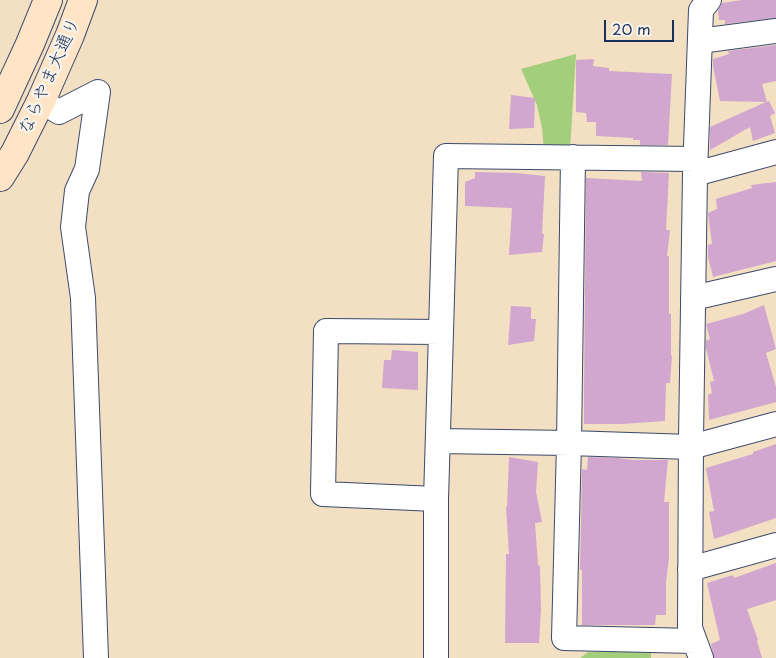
<!DOCTYPE html>
<meta charset="utf-8">
<style>
body{margin:0}
#map{position:relative;width:776px;height:658px;overflow:hidden;background:#f3dfc2;font-family:"Playpen Sans",sans-serif}
canvas{display:block}
.scale{position:absolute;left:604px;top:20px;width:70px;height:22px;box-sizing:border-box;border:2px solid #1b2f5e;border-top:0;padding-left:6px;font-size:15px;line-height:18px;white-space:nowrap;color:#1b2f5e;-webkit-text-stroke:4px #f7f3e8;paint-order:stroke}
</style>
<div id="map">
<canvas width="776" height="658"></canvas>
<div class="scale">20 m</div>
</div>
<script>
const ctx = document.querySelector('canvas').getContext('2d');
ctx.lineJoin = 'round';
function fill(path, color) { ctx.fillStyle = color; ctx.fill(path, 'evenodd'); }
const poly = rows => new Path2D(rows.map(r => 'M' + r).join(''));
function stroke(path, color, width, dash) { ctx.strokeStyle = color; ctx.lineWidth = width; ctx.lineCap = dash ? 'butt' : 'round'; ctx.setLineDash(dash || []); ctx.stroke(path); }
function drawText(font, color, halo, rows, align = 'center') {
  ctx.font = font + ' "Playpen Sans","Klee One",sans-serif'; ctx.lineWidth = 5; ctx.setLineDash([]); ctx.textBaseline = 'middle'; ctx.strokeStyle = halo; ctx.fillStyle = color; for (const [text, x, y, turn = 0] of rows) {
    ctx.save(); ctx.translate(x, y); ctx.rotate((+turn || 0) * Math.PI / 180); ctx.textAlign = isNaN(turn) ? turn : align; if (halo) ctx.strokeText(text, 0, 0); ctx.fillText(text, 0, 0); ctx.restore();
  }
}
const green = poly([
 [576,54,570,150,544,150,542,128,537,105,521,69],
 [651,651,651,658,580,658,588,652]
]);
const building = poly([
 [742,0,776,0,776,18,725,24,725,20,719,20,718,11,722,3],
 [776,45,776,81,762,84,767,102,769,101,775,113,770,116,775,133,753,141,750,127,710,150,710,127,766,102,720,101,713,66,713,59,729,54,728,51],
 [594,59,593,66,609,68,609,71,672,74,668,145,640,145,640,140,633,140,633,138,596,136,596,122,587,122,586,113,576,112,576,60],
 [511,95,535,98,534,128,509,129],
 [475,172,516,173,545,176,542,234,544,234,542,252,509,255,512,208,465,206,465,182,475,178],
 [641,172,669,173,666,230,670,230,667,256,669,256,669,314,671,314,671,356,672,355,670,383,666,383,665,421,622,424,584,424,584,389,586,178,642,181],
 [776,182,776,261,713,277,708,257,708,245,712,244,708,213,717,209,716,199,752,188,751,185],
 [764,305,776,349,766,353,776,387,776,402,709,420,708,395,712,393,710,382,714,381,706,348,706,341,710,339,706,324,743,314],
 [511,306,531,307,531,319,536,319,534,341,508,345],
 [392,350,418,352,418,390,382,388,384,360,391,360],
 [776,444,776,518,714,539,709,512,714,511,706,468,753,454,753,452],
 [509,457,538,462,536,492,542,522,535,523,538,565,540,566,541,609,539,643,505,643,506,554,509,554,506,507,507,507],
 [588,457,618,458,633,460,668,460,664,502,669,502,669,558,666,582,666,615,656,615,655,625,582,625,582,570,580,570,582,474,582,469,587,470],
 [776,563,776,600,747,609,758,640,757,641,762,658,714,658,711,644,720,640,707,583,733,575,734,578]
]);
const street = poly([
 [700,41,776,31],
 [41,101,59,112,98,92,87,169,77,191,73,227,83,298,96,658],
 [573,157,569,443,564,638,694,641],
 [695,174,776,152],
 [693,298,776,279],
 [441,332,326,331,323,494,436,499,441,332,446,156,695,159],
 [438,441,569,443,691,447,776,424],
 [690,569,776,545],
 [436,658,436,499],
 [701,658,690,628,691,439,695,174,701,10,709,0]
]);
const secondary = poly([
 [0,109,30,44,48,0],
 [0,177,15,153,41,101,70,35,83,0]
]);
const streetNames = [
 ["ならやま大通り",50,76,-66]
];
fill(green, '#a3ce7b');
fill(building, '#d1a6cf');
stroke(street, '#3b496d', 26);
stroke(secondary, '#3b496d', 30);
stroke(street, '#fff', 24);
stroke(secondary, '#ffe4c6', 28);
drawText('18px', '#1b2f5e', '#f7f3e8', streetNames);
</script>
